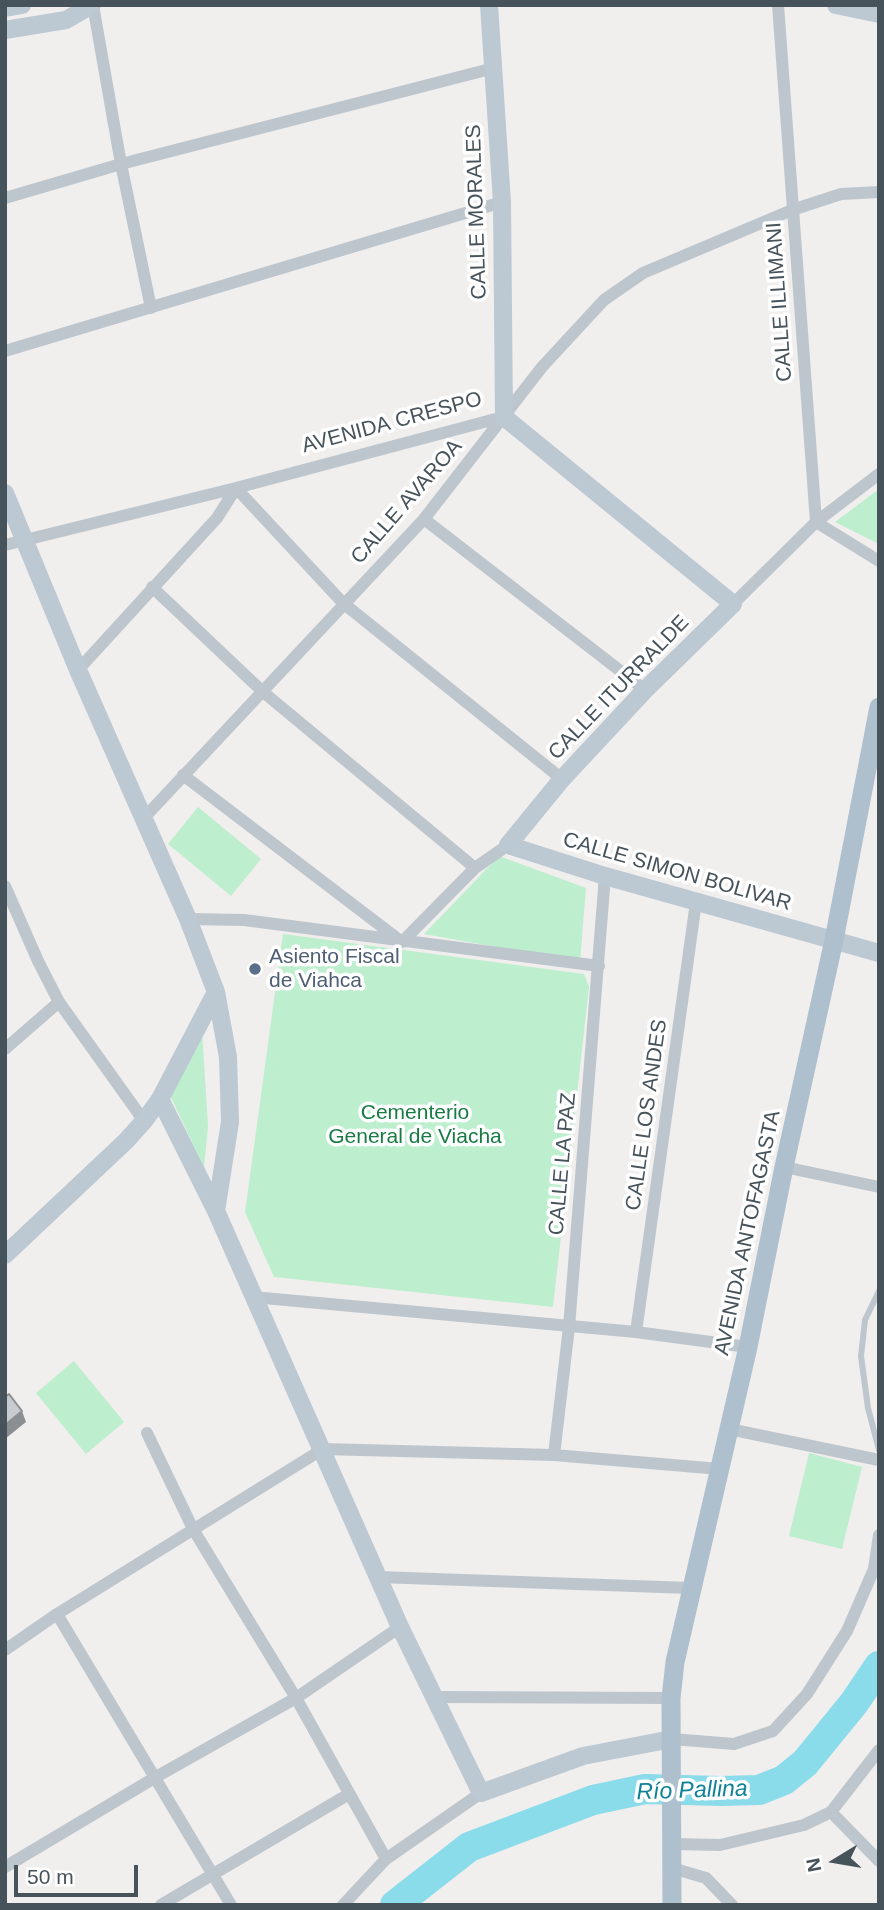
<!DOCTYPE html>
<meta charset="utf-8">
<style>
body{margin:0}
#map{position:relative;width:884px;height:1910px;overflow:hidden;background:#f1eeee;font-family:Helvetica,sans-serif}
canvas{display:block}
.frame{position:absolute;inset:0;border:7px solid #47535b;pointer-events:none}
.north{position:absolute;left:800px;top:1826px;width:70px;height:70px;-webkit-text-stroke:5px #fff;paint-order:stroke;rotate:259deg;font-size:19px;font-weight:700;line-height:28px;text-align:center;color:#47535b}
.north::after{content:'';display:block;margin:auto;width:24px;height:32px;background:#47535b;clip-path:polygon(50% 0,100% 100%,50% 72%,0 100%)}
.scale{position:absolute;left:14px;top:1865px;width:124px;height:32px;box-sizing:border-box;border:4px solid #47535b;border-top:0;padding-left:9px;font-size:21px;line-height:24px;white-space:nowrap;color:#47535b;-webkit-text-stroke:5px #fff;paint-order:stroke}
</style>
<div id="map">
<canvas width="884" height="1910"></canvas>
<div class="frame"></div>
<div class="north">N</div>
<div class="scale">50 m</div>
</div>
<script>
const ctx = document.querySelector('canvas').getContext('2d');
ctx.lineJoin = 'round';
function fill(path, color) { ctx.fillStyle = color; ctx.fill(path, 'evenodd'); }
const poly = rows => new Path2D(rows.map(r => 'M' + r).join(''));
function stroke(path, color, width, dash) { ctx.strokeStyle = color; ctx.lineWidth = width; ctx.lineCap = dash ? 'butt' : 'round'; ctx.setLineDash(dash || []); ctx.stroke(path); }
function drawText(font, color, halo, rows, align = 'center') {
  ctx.font = font + ' Helvetica,sans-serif'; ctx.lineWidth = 7; ctx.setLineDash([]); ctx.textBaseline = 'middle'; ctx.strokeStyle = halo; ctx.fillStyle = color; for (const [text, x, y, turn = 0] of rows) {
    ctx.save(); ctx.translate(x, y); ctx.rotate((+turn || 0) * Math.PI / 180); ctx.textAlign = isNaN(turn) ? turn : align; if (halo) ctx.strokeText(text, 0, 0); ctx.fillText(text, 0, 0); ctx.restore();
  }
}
const green = poly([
 [879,489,879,544,835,522],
 [198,807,261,859,231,896,168,844],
 [499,856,586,888,580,962,424,934],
 [283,934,584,974,589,987,553,1307,274,1277,245,1212],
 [202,1030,208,1126,204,1168,168,1091],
 [74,1361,124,1422,86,1454,36,1393],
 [809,1453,862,1467,842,1549,789,1536]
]);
const river = poly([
 [395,1905,469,1847,593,1800,645,1789,721,1791,759,1790,784,1780,805,1763,854,1703,879,1666]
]);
const lane = poly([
 [879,1291,865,1320,861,1356,868,1408,879,1450]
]);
const street = poly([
 [93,5,121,164,151,308],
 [778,5,816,522],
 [5,198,121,164,494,68],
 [5,351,502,202],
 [424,519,645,690],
 [816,522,879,561],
 [5,545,236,488,503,417],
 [152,587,262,691,475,868],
 [733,604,816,522,879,474],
 [78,670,217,518,236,488,343,603,562,779],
 [183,775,402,942],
 [143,819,424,519,542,367,604,300,643,273,792,210,841,194,879,192],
 [5,886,38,961,59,1002,144,1121],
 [188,919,244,920,599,966],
 [402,942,475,868,508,845],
 [5,1049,59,1002],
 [784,1167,879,1187],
 [253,1297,636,1332,748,1347],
 [636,1332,696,902],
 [729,1429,879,1460],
 [147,1433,193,1529,296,1698,386,1859],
 [554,1455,569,1327,605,876],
 [378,1577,690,1588],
 [57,1614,231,1905],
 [5,1650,57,1614,323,1449,554,1455,720,1469],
 [434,1697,671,1698],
 [672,1739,734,1744,773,1731,807,1694,847,1631,874,1569,879,1535],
 [831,1812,879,1861],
 [673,1844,720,1845,804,1825,831,1812,879,1750],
 [5,1867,156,1777,296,1698,400,1627],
 [672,1868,706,1878,732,1905],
 [161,1905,349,1794],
 [343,1905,386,1859,481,1793]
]);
const secondary = poly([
 [489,5,502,202,504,417,733,604,645,690,562,779,508,845,605,876,879,953],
 [836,5,879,14],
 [5,8,22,5],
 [5,30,66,20,92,5],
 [5,493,78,670,188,919,216,992,228,1057,230,1122,216,1211],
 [160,1099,216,1211,400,1627,481,1793,583,1756,672,1739],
 [5,1255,126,1141,144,1121,160,1099,216,992]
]);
const primary = poly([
 [672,1905,671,1698,675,1662,748,1347,784,1167,834,940,879,707]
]);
const shadedWall = poly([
 [22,1411,26,1422,5,1439,5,1425]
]);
const building = poly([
 [9,1394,22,1411,5,1425,5,1397,9,1394]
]);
const markers = [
 [255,969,7,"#5c6f8a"]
];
const streetNames = [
 ["CALLE MORALES",477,212,-92],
 ["CALLE ILLIMANI",780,302,-94],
 ["AVENIDA CRESPO",392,423,-15],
 ["CALLE AVAROA",407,502,-49],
 ["CALLE ITURRALDE",619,688,-46],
 ["CALLE SIMON BOLIVAR",677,872,16],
 ["CALLE LOS ANDES",647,1115,-82],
 ["CALLE LA PAZ",563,1164,-85],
 ["AVENIDA ANTOFAGASTA",748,1233,-78]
];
const serviceNames = [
 ["Asiento Fiscal",269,957],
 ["de Viahca",269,981]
];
const parkNames = [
 ["Cementerio",415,1113],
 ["General de Viacha",415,1137]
];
const waterNames = [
 ["Río Pallina",692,1791,-2]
];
fill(green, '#bdeecd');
stroke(river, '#8bdcea', 30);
stroke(lane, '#bdc6cd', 6);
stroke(street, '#bdc6cd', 12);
stroke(secondary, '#bcc8d2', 18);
stroke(primary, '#aebfcd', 19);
fill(shadedWall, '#8c8f92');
fill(building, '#c8ccd1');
stroke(building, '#8c8f92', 2);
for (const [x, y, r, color] of markers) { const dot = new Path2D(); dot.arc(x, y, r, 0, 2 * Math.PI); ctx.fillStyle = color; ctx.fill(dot); stroke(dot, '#fff', 2.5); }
drawText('21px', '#47535b', '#fff', streetNames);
drawText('21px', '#4e5e75', '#fff', serviceNames, 'left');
drawText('21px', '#197b44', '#fff', parkNames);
drawText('italic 23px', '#0f8297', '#fff', waterNames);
</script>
